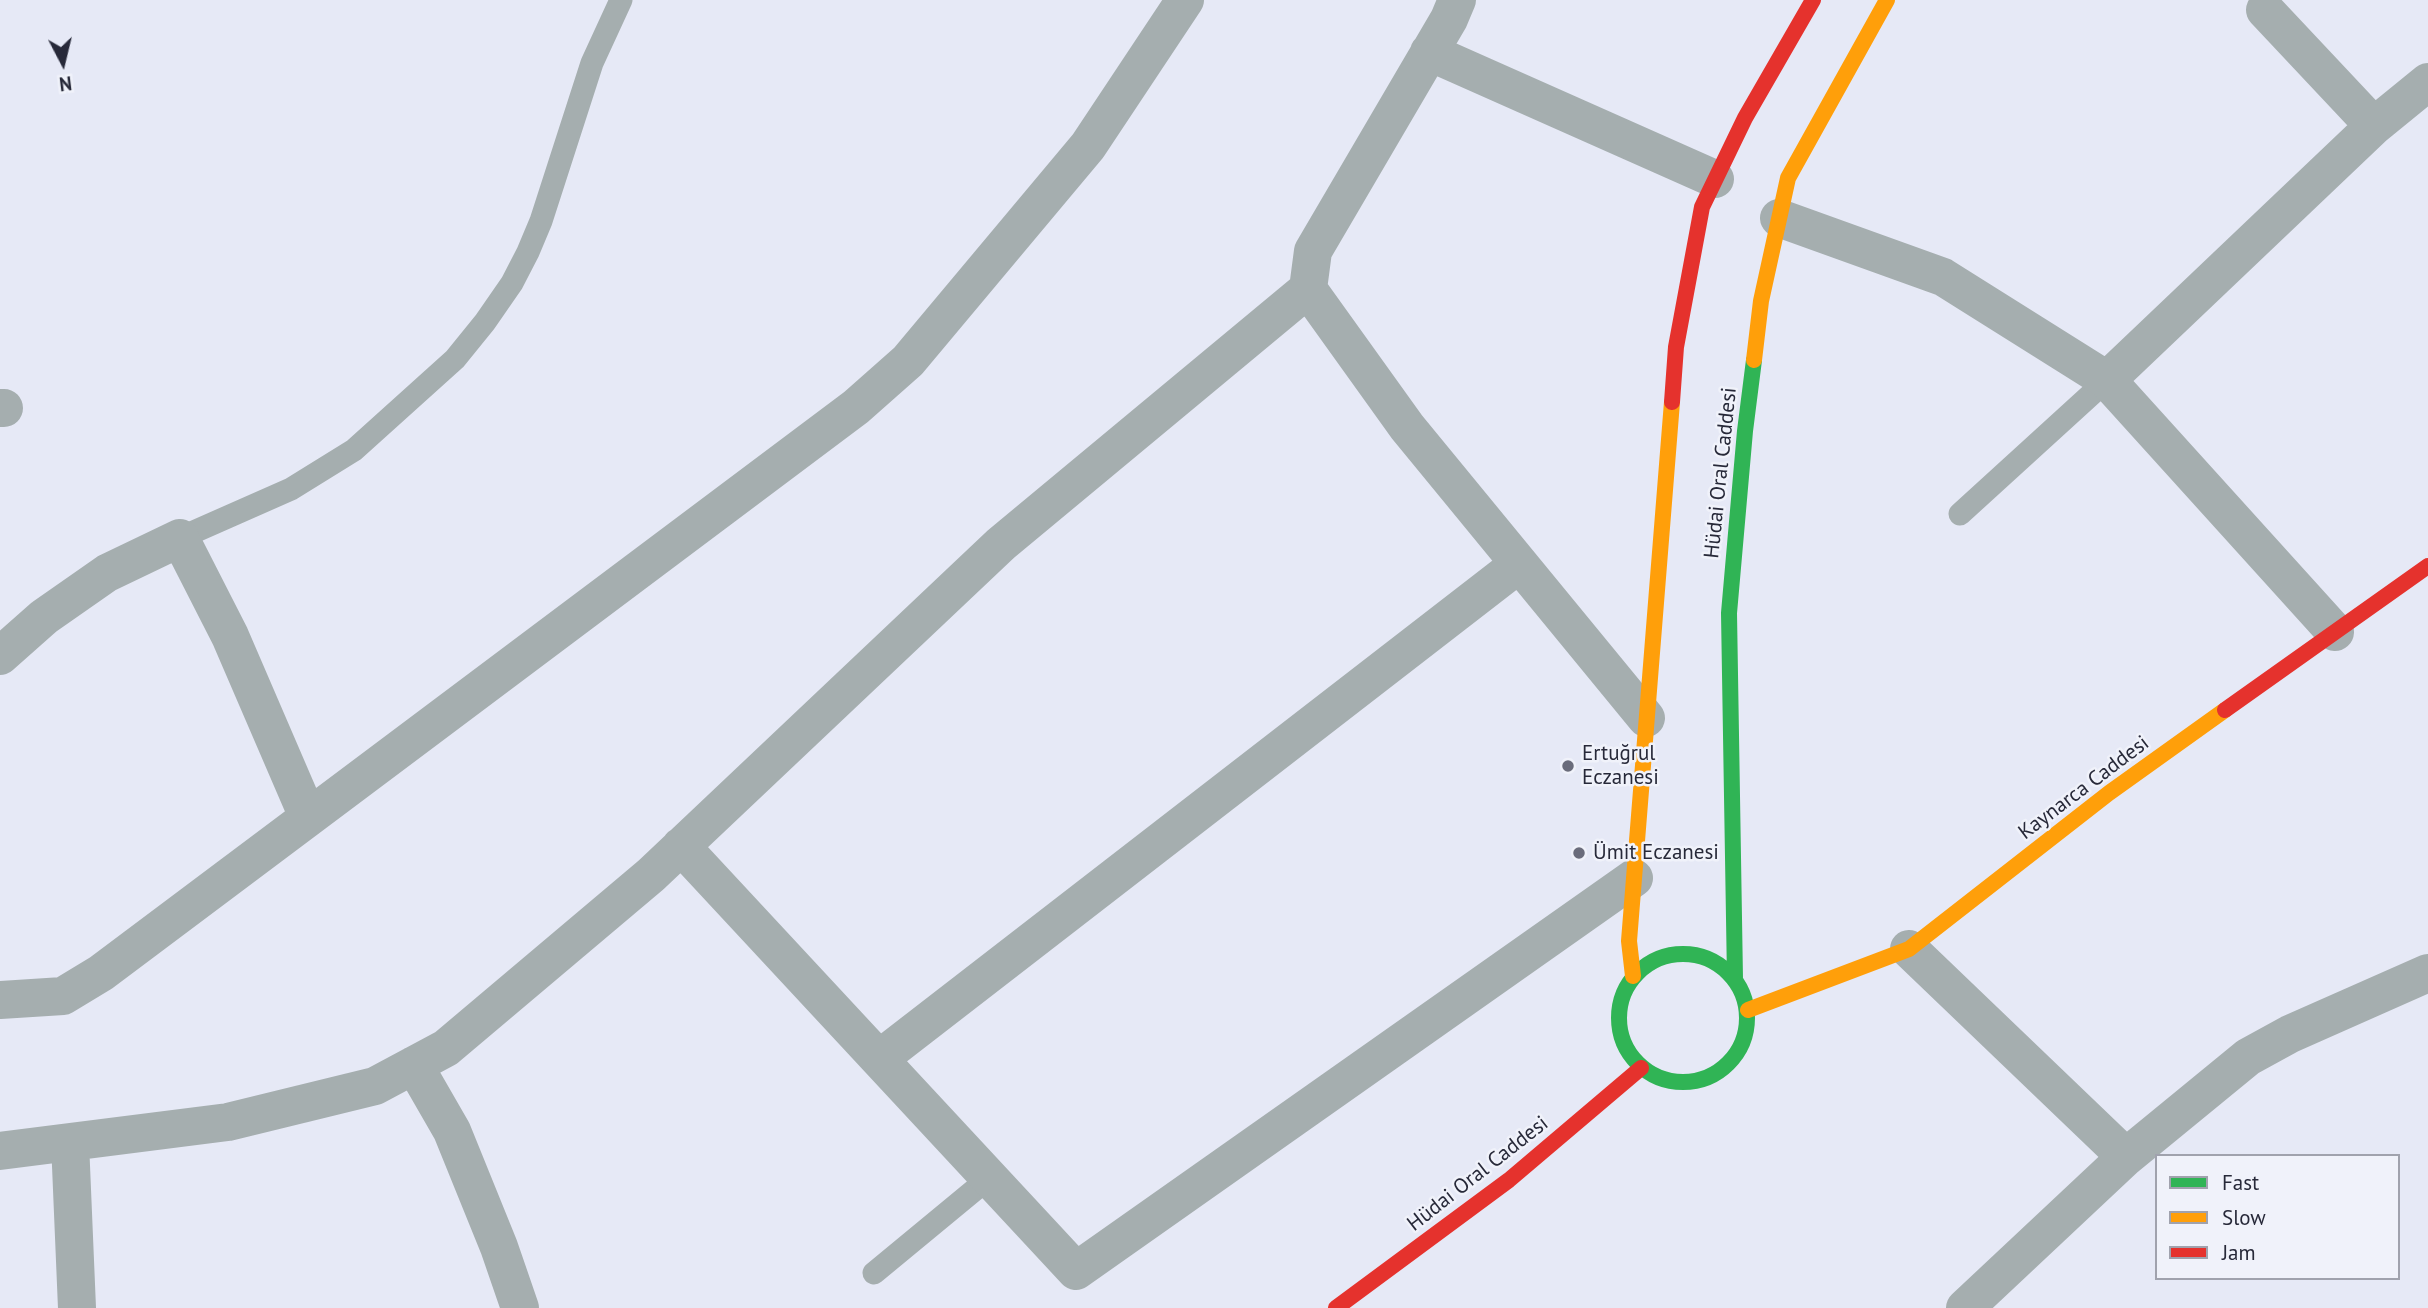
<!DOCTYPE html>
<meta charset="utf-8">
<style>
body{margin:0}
#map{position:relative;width:2428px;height:1308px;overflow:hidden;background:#e6e9f6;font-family:"PT Sans",sans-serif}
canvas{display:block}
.legend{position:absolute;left:2155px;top:1154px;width:245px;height:126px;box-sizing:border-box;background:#f0f2fa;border:2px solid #a0a2ad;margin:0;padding:9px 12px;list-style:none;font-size:21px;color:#272939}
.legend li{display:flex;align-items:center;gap:14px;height:35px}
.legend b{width:35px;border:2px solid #a0a2ad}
.north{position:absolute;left:28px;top:28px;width:70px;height:70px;-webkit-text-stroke:5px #f0f2fa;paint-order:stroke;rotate:173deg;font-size:19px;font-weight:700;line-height:28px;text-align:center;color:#272939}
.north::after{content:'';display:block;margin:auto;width:24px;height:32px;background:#272939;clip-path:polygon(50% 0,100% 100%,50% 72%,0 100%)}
</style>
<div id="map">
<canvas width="2428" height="1308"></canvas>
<ul class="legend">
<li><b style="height:9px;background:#30b455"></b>Fast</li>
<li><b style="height:9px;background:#ff9f0a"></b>Slow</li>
<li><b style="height:9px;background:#e5322d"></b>Jam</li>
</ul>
<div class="north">N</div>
</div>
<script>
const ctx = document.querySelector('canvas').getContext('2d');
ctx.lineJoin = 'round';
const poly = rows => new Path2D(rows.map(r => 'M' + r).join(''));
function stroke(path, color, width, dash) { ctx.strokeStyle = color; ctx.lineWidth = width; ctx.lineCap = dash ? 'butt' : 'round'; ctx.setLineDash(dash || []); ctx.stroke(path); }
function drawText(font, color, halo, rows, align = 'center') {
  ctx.font = font + ' "PT Sans",sans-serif'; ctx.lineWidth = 5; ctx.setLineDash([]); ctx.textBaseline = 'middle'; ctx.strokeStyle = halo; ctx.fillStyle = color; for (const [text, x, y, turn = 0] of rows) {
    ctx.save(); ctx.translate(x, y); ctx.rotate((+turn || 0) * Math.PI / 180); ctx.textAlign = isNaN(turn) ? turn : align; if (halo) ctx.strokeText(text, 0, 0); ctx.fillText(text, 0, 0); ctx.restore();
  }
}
const lane = poly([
 [1960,514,2107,380],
 [180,538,291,489,354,450,455,359,485,322,512,283,528,252,541,221,592,63,621,0],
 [874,1273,989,1178]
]);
const street = poly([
 [1457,0,1449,19,1313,251,1308,289,1407,427,1646,718],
 [2265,10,2374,126],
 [1429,52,1715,179],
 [1779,218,1943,277,2107,380,2335,632],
 [2107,380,2374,126,2428,82],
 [0,408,4,408],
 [0,656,44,617,107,573,180,538,230,636,308,817],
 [681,846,1076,1271,1634,878],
 [1909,949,2126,1157],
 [0,1000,63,996,101,973,856,407,908,361,1088,146,1185,0],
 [879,1059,1519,564],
 [414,1065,452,1131,499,1247,520,1308],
 [70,1142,77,1308],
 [0,1151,228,1122,375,1086,446,1048,651,875,1001,544,1308,289],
 [1965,1308,2126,1157,2248,1057,2290,1034,2428,973]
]);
const fast = poly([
 '1619 1018a64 64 0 1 1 128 0a64 64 0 1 1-128 0Z',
 [1735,979,1729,613,1745,431,1754,360]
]);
const slow = poly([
 [1754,360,1761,301,1788,178,1887,0],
 [1633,976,1629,941,1672,402],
 [1748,1010,1909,949,2109,793,2225,710]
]);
const jam = poly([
 [1672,402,1676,347,1702,207,1745,118,1813,0],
 [2225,710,2428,566],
 [1336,1308,1509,1180,1641,1068]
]);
const markers = [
 [1568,766,7,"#6a6c7b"],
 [1579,853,7,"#6a6c7b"]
];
const streetNames = [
 ["Hüdai Oral Caddesi",1721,473,-84],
 ["Kaynarca Caddesi",2084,788,-37],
 ["Hüdai Oral Caddesi",1478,1174,-38]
];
const poiNames = [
 ["Ertuğrul",1582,754],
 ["Eczanesi",1582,778],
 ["Ümit Eczanesi",1593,853]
];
stroke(lane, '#a5aeaf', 23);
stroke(street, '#a5aeaf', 38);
stroke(fast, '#30b455', 16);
stroke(slow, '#ff9f0a', 16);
stroke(jam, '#e5322d', 16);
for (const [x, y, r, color] of markers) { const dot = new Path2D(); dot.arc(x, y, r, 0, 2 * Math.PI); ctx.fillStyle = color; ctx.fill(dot); stroke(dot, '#f0f2fa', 2.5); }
drawText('21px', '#272939', '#f0f2fa', streetNames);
drawText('21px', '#272939', '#f0f2fa', poiNames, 'left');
</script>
